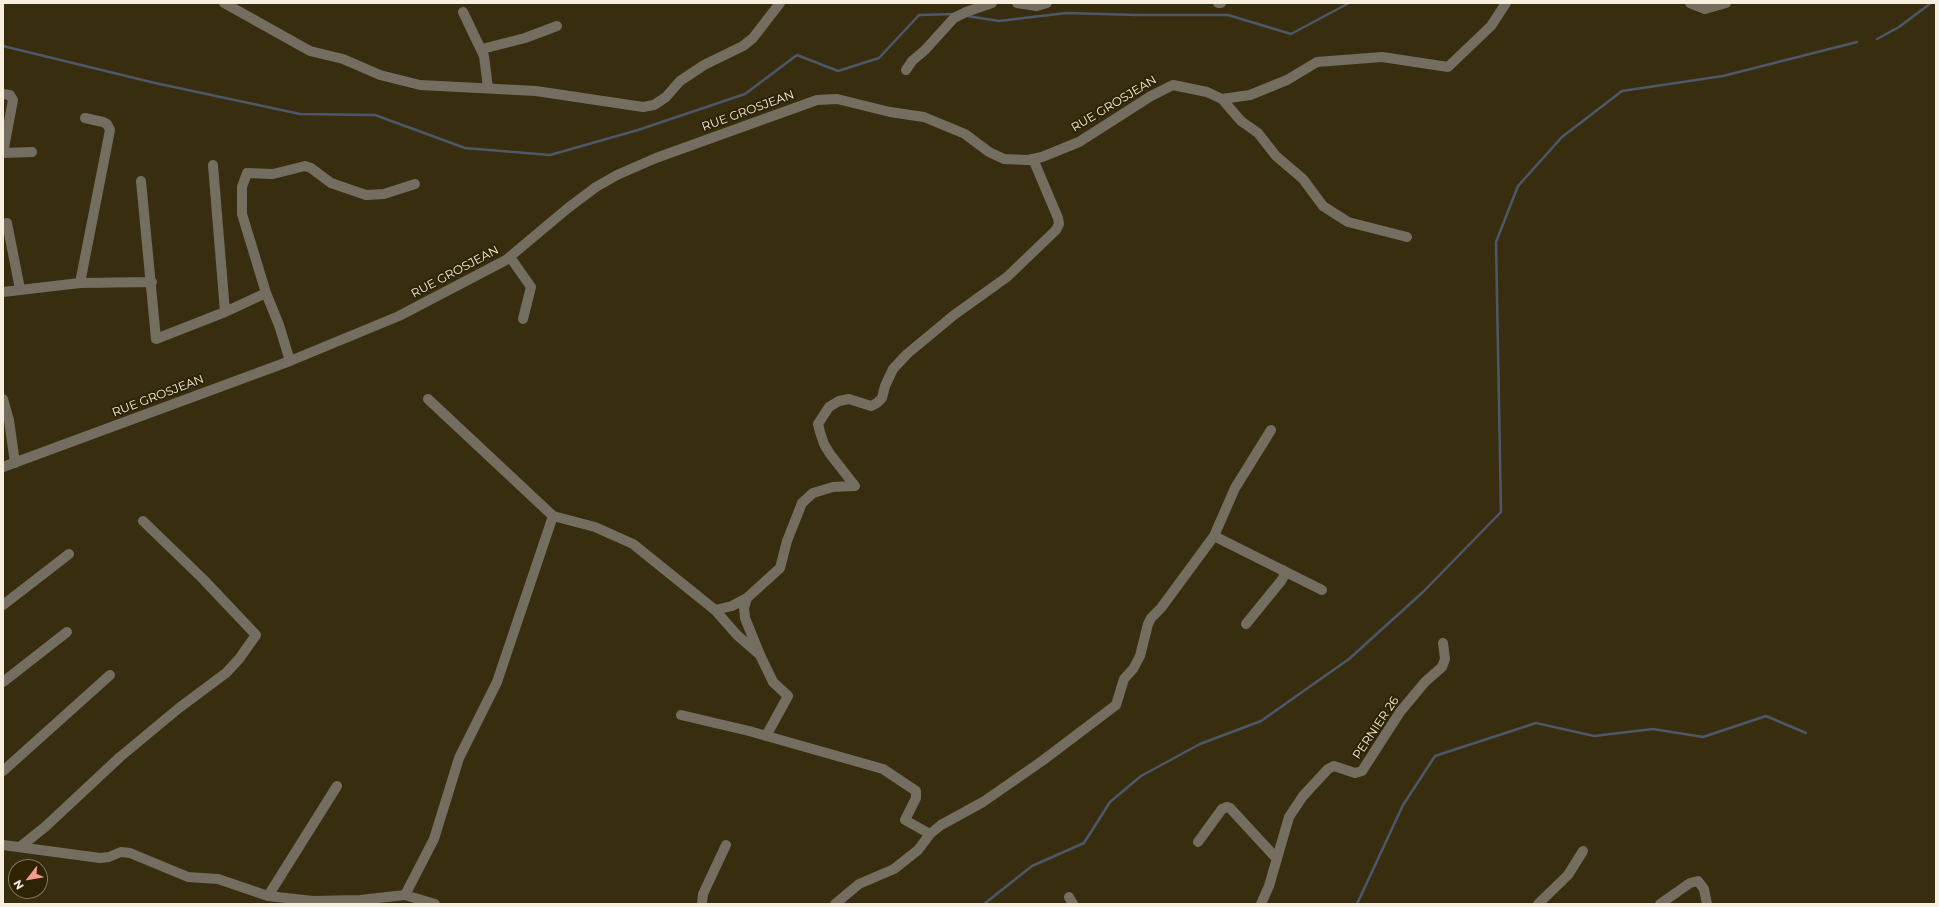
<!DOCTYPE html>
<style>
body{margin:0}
#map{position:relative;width:1939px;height:907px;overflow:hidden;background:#392d0f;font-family:Montserrat,sans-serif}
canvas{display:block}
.frame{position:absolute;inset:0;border:4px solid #f6efde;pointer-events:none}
.north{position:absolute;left:8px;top:859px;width:40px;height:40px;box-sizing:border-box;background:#2e2305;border:1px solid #7e755c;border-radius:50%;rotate:239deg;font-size:11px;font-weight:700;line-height:16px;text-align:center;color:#f6efde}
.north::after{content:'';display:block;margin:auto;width:14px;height:18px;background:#f59c90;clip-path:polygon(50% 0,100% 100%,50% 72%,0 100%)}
</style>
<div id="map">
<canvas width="1939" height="907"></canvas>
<div class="frame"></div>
<div class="north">N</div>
</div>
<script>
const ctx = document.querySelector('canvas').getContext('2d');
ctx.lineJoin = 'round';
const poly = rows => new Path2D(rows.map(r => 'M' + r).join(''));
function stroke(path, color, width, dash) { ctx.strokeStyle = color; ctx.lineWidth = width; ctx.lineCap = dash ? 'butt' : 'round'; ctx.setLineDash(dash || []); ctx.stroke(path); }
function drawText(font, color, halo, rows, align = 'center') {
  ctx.font = font + ' Montserrat,sans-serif'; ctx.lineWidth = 4; ctx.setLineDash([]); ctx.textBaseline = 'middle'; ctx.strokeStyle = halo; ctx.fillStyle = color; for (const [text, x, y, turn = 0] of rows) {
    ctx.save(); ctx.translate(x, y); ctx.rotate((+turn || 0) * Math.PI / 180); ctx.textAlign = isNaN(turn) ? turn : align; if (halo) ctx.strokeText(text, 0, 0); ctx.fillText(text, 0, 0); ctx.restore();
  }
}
const stream = poly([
 [967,16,999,21,1066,13,1138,15,1228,15,1291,34,1349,3],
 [1877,39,1899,27,1931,3],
 [3,46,155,83,300,114,375,115,465,148,550,155,638,130,745,94,797,55,838,71,879,58,919,15,954,14],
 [984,904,1032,866,1084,843,1110,802,1141,776,1200,744,1261,721,1349,659,1423,592,1501,512,1496,242,1518,186,1562,137,1622,91,1723,76,1857,42],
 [1357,904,1403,805,1435,756,1536,723,1594,736,1653,729,1703,737,1766,716,1806,733]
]);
const minor = poly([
 [224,3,310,51,343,59,380,75,420,85,536,91,643,107,654,105,666,97,680,81,704,65,743,46,753,38,780,3],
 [1017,3,1037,6,1047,3],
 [1218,3,1221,3],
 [1690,3,1705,9,1726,3],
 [463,12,484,56,488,88],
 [482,49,525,38,557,26],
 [906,70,912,61,925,50,954,18,966,12,992,3],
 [3,94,10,95,13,100,3,153],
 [1222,99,1241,121,1258,133,1276,156,1303,179,1323,206,1348,222,1407,237],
 [3,153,32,152],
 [213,165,225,312],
 [141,181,156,339,225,312,266,293,279,325,290,361],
 [7,223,20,289],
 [510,257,531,287,523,319],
 [80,283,110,130,107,124,103,122,85,118],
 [3,292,80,283,152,282],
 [266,293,242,214,242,187,247,173,273,174,305,166,311,168,331,183,366,195,384,194,415,184],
 [3,399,9,420,15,463],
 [428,399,553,516,595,527,633,544,715,610,737,635,760,655],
 [3,467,290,361,399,316,506,260,568,208,596,187,617,175,656,158,817,100,837,99,890,112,924,117,965,134,989,152,1004,159,1028,160,1042,157,1079,142,1151,96,1173,85,1207,92,1222,99,1250,95,1287,80,1317,62,1382,57,1448,67,1491,26,1506,3],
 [1214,536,1322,590],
 [747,598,744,608,745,618,760,655,773,682,788,696,766,736],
 [3,605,69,554],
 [715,610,732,606,747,598,780,568,787,541,802,503,813,493,833,487,855,486,830,454,824,444,820,432,818,424,829,407,839,401,849,399,871,406,877,403,882,398,885,386,893,369,907,354,954,315,1007,277,1056,230,1059,224,1058,218,1033,159],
 [1246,624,1281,581,1284,576,1283,570],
 [3,682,67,632],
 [681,715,749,731,883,769,916,791,916,798,905,820,930,834],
 [3,771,110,675],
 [1198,842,1222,809,1227,807,1230,808,1277,859],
 [3,845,100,858,109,857,121,852,130,853,188,877,218,879,268,896,313,901,360,900,405,895,435,904],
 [20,847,45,827,120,757,179,708,226,673,239,659,256,635,203,579,143,521],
 [405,895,434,839,459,758,497,682,553,516],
 [268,896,337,786],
 [1069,897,1073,904],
 [702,903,703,894,726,845],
 [835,904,859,884,894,869,918,850,930,834,941,825,983,802,1042,761,1116,705,1124,679,1133,669,1140,656,1148,624,1151,618,1161,608,1214,536,1235,488,1271,430],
 [1261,904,1269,886,1289,817,1303,796,1328,769,1334,766,1355,773,1362,771,1400,712,1425,682,1442,667,1445,659,1443,643],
 [1538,904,1568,875,1583,851],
 [1660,904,1690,883,1698,881,1704,889,1707,904]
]);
const streetNames = [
 ["RUE GROSJEAN",1114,104,-31],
 ["RUE GROSJEAN",748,111,-20],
 ["RUE GROSJEAN",455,272,-28],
 ["RUE GROSJEAN",158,396,-21],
 ["PERNIER 26",1376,728,-56]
];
stroke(stream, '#4c586a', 2.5);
stroke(minor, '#736e60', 10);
drawText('12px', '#f6efde', '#2e2305', streetNames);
</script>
